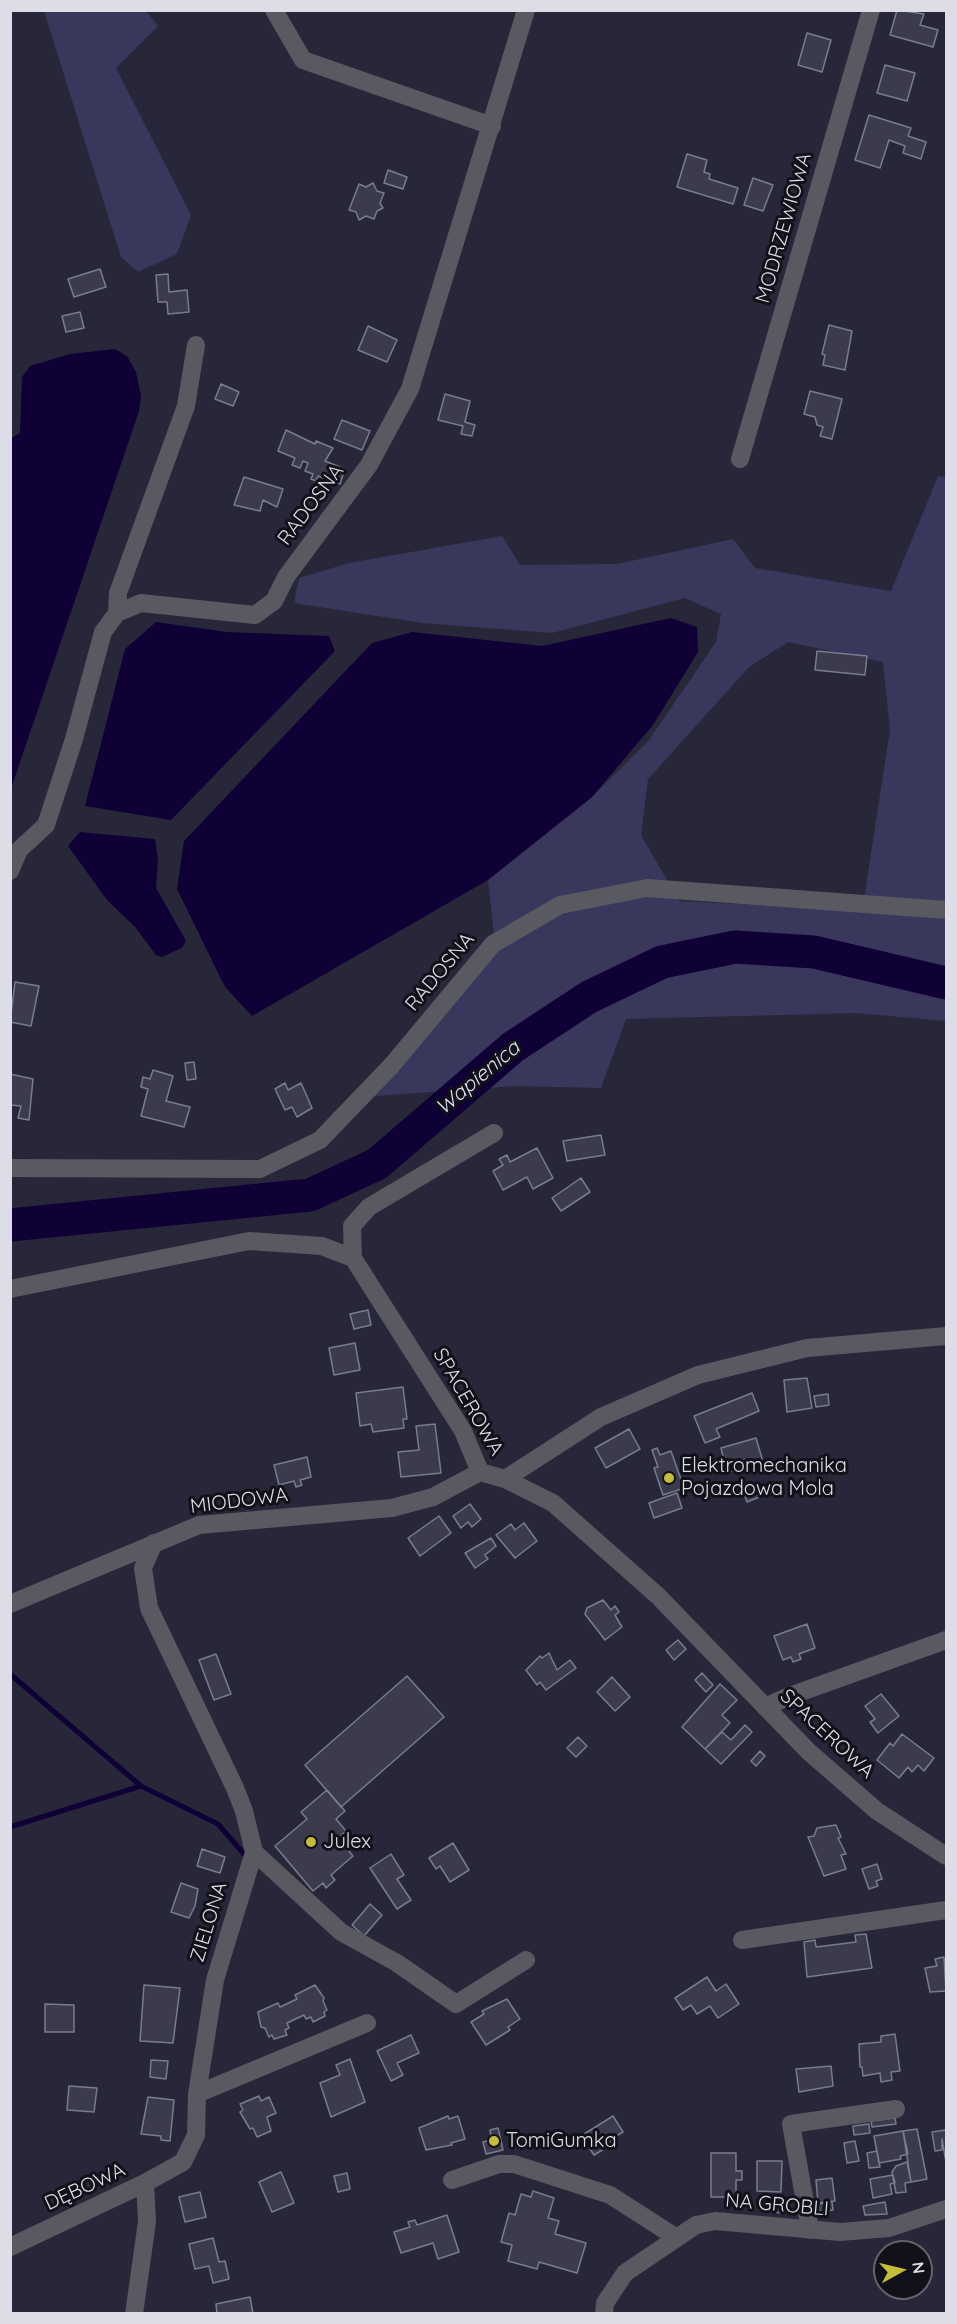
<!DOCTYPE html>
<meta charset="utf-8">
<style>
body{margin:0}
#map{position:relative;width:957px;height:2324px;overflow:hidden;background:#282739;font-family:Quicksand,sans-serif}
canvas{display:block}
.frame{position:absolute;inset:0;border:12px solid #dddde8;pointer-events:none}
.north{position:absolute;left:873px;top:2240px;width:60px;height:60px;box-sizing:border-box;background:#111119;border:2px solid #63636c;border-radius:50%;rotate:82deg;font-size:16px;font-weight:700;line-height:24px;text-align:center;color:#dddde8}
.north::after{content:'';display:block;margin:auto;width:21px;height:27px;background:#c4bc3d;clip-path:polygon(50% 0,100% 100%,50% 72%,0 100%)}
</style>
<div id="map">
<canvas width="957" height="2324"></canvas>
<div class="frame"></div>
<div class="north">N</div>
</div>
<script>
const ctx = document.querySelector('canvas').getContext('2d');
ctx.lineJoin = 'round';
function fill(path, color) { ctx.fillStyle = color; ctx.fill(path, 'evenodd'); }
const poly = rows => new Path2D(rows.map(r => 'M' + r).join(''));
function stroke(path, color, width, dash) { ctx.strokeStyle = color; ctx.lineWidth = width; ctx.lineCap = dash ? 'butt' : 'round'; ctx.setLineDash(dash || []); ctx.stroke(path); }
function drawText(font, color, halo, rows, align = 'center') {
  ctx.font = font + ' Quicksand,sans-serif'; ctx.lineWidth = 6; ctx.setLineDash([]); ctx.textBaseline = 'middle'; ctx.strokeStyle = halo; ctx.fillStyle = color; for (const [text, x, y, turn = 0] of rows) {
    ctx.save(); ctx.translate(x, y); ctx.rotate((+turn || 0) * Math.PI / 180); ctx.textAlign = isNaN(turn) ? turn : align; if (halo) ctx.strokeText(text, 0, 0); ctx.fillText(text, 0, 0); ctx.restore();
  }
}
const green = poly([
 [44,11,146,11,158,26,116,68,191,215,177,254,138,272,121,257],
 [938,476,946,478,946,903,864,899,890,730,883,662,788,642,749,667,648,779,641,835,679,901,946,915,946,1021,856,1013,626,1019,601,1088,515,1086,374,1096,496,952,488,880,592,797,649,740,716,642,721,614,685,598,552,633,422,623,294,603,299,578,349,563,502,536,520,565,617,564,733,539,755,568,891,591]
]);
const water = poly([
 [115,349,127,356,136,372,141,396,139,411,11,789,10,439,20,433,22,377,30,366,70,354],
 [671,618,697,627,698,652,653,725,592,797,488,880,252,1016,225,987,177,889,184,841,372,643,412,632,542,646],
 [156,622,227,632,329,636,335,651,171,820,85,806,125,649],
 [80,832,155,839,158,860,156,888,186,941,182,948,162,957,156,955,135,927,107,900,68,846]
]);
const stream = poly([
 [10,1674,141,1786,218,1824,244,1854],
 [10,1827,141,1786]
]);
const river = poly([
 [10,1225,310,1195,377,1164,513,1047,589,997,662,962,735,947,814,952,946,983]
]);
const building = poly([
 [897,10,924,14,920,25,938,30,933,47,890,35,897,10],
 [807,33,831,40,822,72,798,65,807,33],
 [885,65,915,73,907,101,877,93,885,65],
 [869,115,911,128,908,136,926,142,921,159,903,153,905,146,889,140,880,168,855,160,869,115],
 [687,154,707,160,704,172,710,174,709,179,738,188,733,204,677,187,687,154],
 [388,170,407,177,403,189,384,183,388,170],
 [753,178,773,185,763,211,744,205,753,178],
 [373,183,377,191,384,193,380,203,383,208,377,211,374,219,366,216,359,220,356,212,349,210,359,184,366,187,373,183],
 [100,269,106,287,74,297,68,279,100,269],
 [168,274,169,292,187,290,189,312,168,314,167,302,158,302,156,275,168,274],
 [80,312,84,328,66,332,62,316,80,312],
 [829,325,852,331,845,370,823,365,825,355,822,354,829,325],
 [368,326,397,340,387,362,358,350,368,326],
 [221,384,239,392,233,406,215,399,221,384],
 [810,391,842,399,832,439,820,436,823,427,817,425,815,417,804,414,810,391],
 [445,394,470,401,465,422,475,425,472,436,461,434,463,426,438,420,445,394],
 [342,420,370,431,362,450,334,439,342,420],
 [286,430,315,444,316,441,333,448,325,461,345,469,340,484,318,476,316,481,311,479,313,474,305,471,308,463,303,461,300,468,292,465,295,458,278,451,286,430],
 [244,477,283,489,277,507,263,500,260,511,234,505,244,477],
 [817,651,867,656,865,675,815,670,817,651],
 [15,982,39,986,31,1026,10,1022,15,982],
 [194,1062,196,1079,187,1080,185,1063,194,1062],
 [153,1070,173,1076,166,1101,190,1107,184,1127,141,1116,148,1089,141,1087,143,1077,150,1079,153,1070],
 [10,1074,33,1079,29,1120,18,1118,21,1106,10,1105,10,1074],
 [285,1083,288,1090,301,1083,312,1108,297,1117,292,1107,285,1110,275,1089,285,1083],
 [601,1135,605,1155,567,1161,563,1141,601,1135],
 [537,1148,553,1178,533,1189,527,1177,503,1190,493,1171,503,1165,499,1159,507,1155,510,1162,537,1148],
 [581,1178,590,1192,561,1211,552,1198,581,1178],
 [368,1310,371,1325,354,1329,350,1314,368,1310],
 [355,1343,360,1370,334,1375,329,1348,355,1343],
 [807,1378,812,1408,787,1412,784,1380,807,1378],
 [403,1387,407,1419,403,1419,404,1428,373,1432,371,1424,360,1426,356,1393,403,1387],
 [752,1393,759,1411,716,1429,720,1437,705,1443,694,1416,752,1393],
 [828,1394,829,1405,816,1407,814,1396,828,1394],
 [435,1424,441,1473,401,1477,398,1452,419,1450,416,1426,435,1424],
 [629,1429,640,1449,606,1468,595,1448,629,1429],
 [756,1438,763,1462,748,1466,746,1459,734,1463,736,1470,727,1473,721,1448,756,1438],
 [657,1448,660,1455,671,1451,684,1488,663,1495,654,1468,658,1467,652,1450,657,1448],
 [307,1457,311,1477,300,1480,302,1485,296,1487,294,1481,279,1485,274,1465,307,1457],
 [756,1489,759,1497,747,1502,744,1494,756,1489],
 [677,1493,682,1508,654,1518,649,1503,677,1493],
 [470,1504,481,1519,472,1527,468,1522,461,1528,453,1516,470,1504],
 [439,1516,451,1533,420,1556,408,1538,439,1516],
 [524,1523,537,1541,515,1558,496,1535,511,1524,515,1530,524,1523],
 [491,1538,496,1546,485,1555,488,1559,475,1568,465,1553,491,1538],
 [603,1600,611,1610,615,1606,619,1612,615,1615,622,1627,605,1640,585,1614,587,1608,603,1600],
 [807,1624,815,1648,799,1654,801,1659,793,1662,791,1657,783,1660,774,1636,807,1624],
 [678,1640,686,1649,674,1660,666,1650,678,1640],
 [549,1653,557,1670,570,1660,576,1668,546,1690,540,1682,537,1685,526,1670,540,1656,542,1658,549,1653],
 [216,1654,231,1694,214,1700,199,1660,216,1654],
 [702,1673,713,1685,706,1692,695,1680,702,1673],
 [407,1676,444,1717,341,1807,305,1765,407,1676],
 [612,1677,630,1697,615,1711,597,1692,612,1677],
 [720,1684,737,1700,722,1715,730,1723,705,1749,682,1727,720,1684],
 [881,1694,899,1716,878,1733,870,1722,875,1719,865,1706,881,1694],
 [745,1725,752,1732,721,1764,705,1749,722,1732,731,1740,745,1725],
 [902,1734,934,1758,924,1771,918,1765,912,1772,908,1767,899,1778,877,1760,890,1743,893,1746,902,1734],
 [578,1737,587,1746,576,1757,567,1748,578,1737],
 [760,1751,765,1756,756,1766,751,1761,760,1751],
 [327,1790,345,1811,336,1819,346,1831,338,1838,353,1856,331,1875,335,1880,326,1888,323,1883,313,1891,275,1846,307,1819,301,1812,327,1790],
 [836,1825,841,1837,838,1838,846,1854,841,1855,846,1869,824,1876,808,1837,814,1836,817,1828,836,1825],
 [453,1843,469,1870,450,1882,440,1866,436,1869,429,1858,453,1843],
 [202,1849,225,1857,220,1873,197,1866,202,1849],
 [391,1854,404,1875,397,1879,411,1900,397,1909,370,1868,391,1854],
 [877,1864,882,1879,876,1881,878,1886,869,1889,862,1869,877,1864],
 [181,1883,198,1889,195,1906,189,1918,171,1912,181,1883],
 [370,1904,382,1915,364,1936,352,1925,370,1904],
 [866,1934,872,1968,807,1977,804,1942,815,1940,816,1947,856,1942,855,1935,866,1934],
 [944,1957,946,1991,930,1992,925,1968,937,1966,935,1959,944,1957],
 [707,1977,716,1991,726,1984,739,2004,718,2018,710,2006,697,2014,691,2005,683,2010,675,1998,707,1977],
 [144,1985,180,1988,173,2043,140,2041,144,1985],
 [315,1985,324,1998,323,2001,327,2010,324,2012,325,2016,313,2022,311,2017,306,2019,304,2015,287,2023,289,2028,285,2030,287,2035,274,2039,272,2035,269,2037,265,2028,261,2027,258,2012,278,2003,280,2007,297,1999,295,1995,315,1985],
 [507,1999,520,2019,508,2027,510,2030,486,2045,471,2022,484,2014,482,2011,507,1999],
 [45,2004,74,2005,74,2032,45,2032,45,2004],
 [895,2034,900,2071,891,2072,892,2080,881,2082,880,2073,863,2076,862,2067,860,2067,859,2044,881,2042,881,2036,895,2034],
 [411,2035,419,2053,397,2063,403,2075,391,2081,377,2051,411,2035],
 [350,2059,365,2102,331,2117,320,2083,340,2075,336,2065,350,2059],
 [151,2060,168,2061,166,2079,150,2077,151,2060],
 [831,2066,833,2086,799,2092,796,2069,831,2066],
 [69,2086,97,2088,94,2112,67,2110,69,2086],
 [259,2096,261,2101,269,2097,276,2113,267,2117,271,2131,257,2137,253,2128,250,2129,240,2112,243,2110,240,2104,259,2096],
 [148,2097,174,2100,170,2141,161,2140,161,2136,141,2134,148,2097],
 [448,2116,449,2119,458,2116,465,2139,451,2143,452,2145,426,2150,419,2128,448,2116],
 [613,2116,623,2132,610,2140,612,2144,594,2155,581,2136,613,2116],
 [895,2118,896,2124,872,2127,871,2121,895,2118],
 [869,2124,870,2133,854,2135,853,2126,869,2124],
 [498,2128,503,2150,486,2154,483,2142,492,2140,490,2130,498,2128],
 [917,2129,927,2179,911,2182,903,2131,917,2129],
 [946,2130,946,2162,942,2139,942,2150,935,2151,932,2132,946,2130],
 [903,2131,908,2154,900,2156,901,2159,879,2163,874,2136,903,2131],
 [855,2141,859,2161,847,2163,844,2143,855,2141],
 [877,2151,880,2167,869,2168,867,2153,877,2151],
 [711,2153,736,2153,736,2171,742,2171,742,2180,736,2180,736,2197,711,2197,711,2153],
 [757,2161,782,2161,781,2192,757,2191,757,2161],
 [907,2162,911,2182,905,2183,906,2192,896,2193,892,2172,896,2166,907,2162],
 [281,2172,294,2203,272,2212,259,2182,281,2172],
 [347,2173,350,2189,338,2192,334,2176,347,2173],
 [893,2175,895,2183,890,2184,892,2194,873,2198,870,2179,893,2175],
 [832,2178,835,2201,818,2203,816,2180,832,2178],
 [533,2191,554,2198,548,2218,559,2221,555,2234,586,2243,577,2273,539,2262,537,2269,508,2261,512,2245,501,2242,509,2213,515,2215,521,2194,531,2197,533,2191],
 [200,2192,206,2217,185,2222,179,2197,200,2192],
 [832,2202,833,2210,820,2212,819,2204,832,2202],
 [885,2202,887,2214,865,2215,863,2206,885,2202],
 [771,2204,786,2205,785,2213,771,2212,771,2204],
 [447,2215,459,2252,438,2259,433,2243,401,2253,394,2232,410,2227,408,2222,415,2220,417,2225,447,2215],
 [213,2238,219,2262,225,2261,229,2279,213,2283,209,2266,195,2269,189,2244,213,2238],
 [250,2297,253,2314,217,2314,216,2304,250,2297]
]);
const minor = poly([
 [274,10,303,60,492,126],
 [740,459,871,10],
 [117,613,118,593,186,406,196,345],
 [10,871,19,850,46,825,74,739,103,632,117,613,141,603,255,615,274,601,286,577,369,465,410,389,526,10],
 [10,1168,260,1169,320,1140,392,1065,493,944,560,905,647,888,946,910],
 [353,1258,352,1226,369,1207,494,1133],
 [10,1289,249,1241,322,1246,353,1258,463,1431,480,1472,505,1479,553,1503,658,1596,809,1752,877,1811,946,1856],
 [505,1479,601,1417,698,1375,807,1348,946,1336],
 [10,1604,199,1525,392,1508,433,1497,480,1472],
 [765,1707,787,1697,946,1640],
 [254,1852,341,1932,397,1963,456,2004,526,1960],
 [742,1940,946,1910],
 [197,2094,367,2023],
 [452,2180,499,2164,514,2164,610,2195,677,2238],
 [810,2230,791,2124,896,2109],
 [10,2247,145,2183],
 [134,2314,147,2222,145,2183,183,2162,196,2135,197,2094,215,1980,254,1852,244,1811,235,1788,149,1608,143,1568,154,1543],
 [604,2314,605,2303,625,2273,696,2225,715,2221,840,2232,889,2228,946,2209]
]);
const markers = [
 [669,1478,6,"#c4bc3d"],
 [311,1842,6,"#c4bc3d"],
 [494,2141,6,"#c4bc3d"]
];
const streetNames = [
 ["MODRZEWIOWA",784,228,-74],
 ["RADOSNA",311,505,-53],
 ["RADOSNA",440,972,-50],
 ["SPACEROWA",468,1402,60],
 ["MIODOWA",239,1501,-7],
 ["SPACEROWA",827,1734,43],
 ["ZIELONA",209,1922,-73],
 ["DĘBOWA",85,2187,-25],
 ["NA GROBLI",777,2205,5]
];
const poiNames = [
 ["Elektromechanika",681,1466],
 ["Pojazdowa Mola",681,1489],
 ["Julex",323,1842],
 ["TomiGumka",506,2141]
];
const waterNames = [
 ["Wapienica",478,1078,-40]
];
fill(green, '#3a375c');
fill(water, '#0f0036');
stroke(stream, '#0f0036', 5);
stroke(river, '#0f0036', 33);
fill(building, '#3c3b4e');
stroke(building, '#7b7b90', 1.5);
stroke(minor, '#595962', 18);
for (const [x, y, r, color] of markers) { const dot = new Path2D(); dot.arc(x, y, r, 0, 2 * Math.PI); ctx.fillStyle = color; ctx.fill(dot); stroke(dot, '#111119', 2); }
drawText('20px', '#dddde8', '#111119', streetNames);
drawText('20px', '#dddde8', '#111119', poiNames, 'left');
drawText('italic 21px', '#dfdff2', '#111119', waterNames);
</script>
